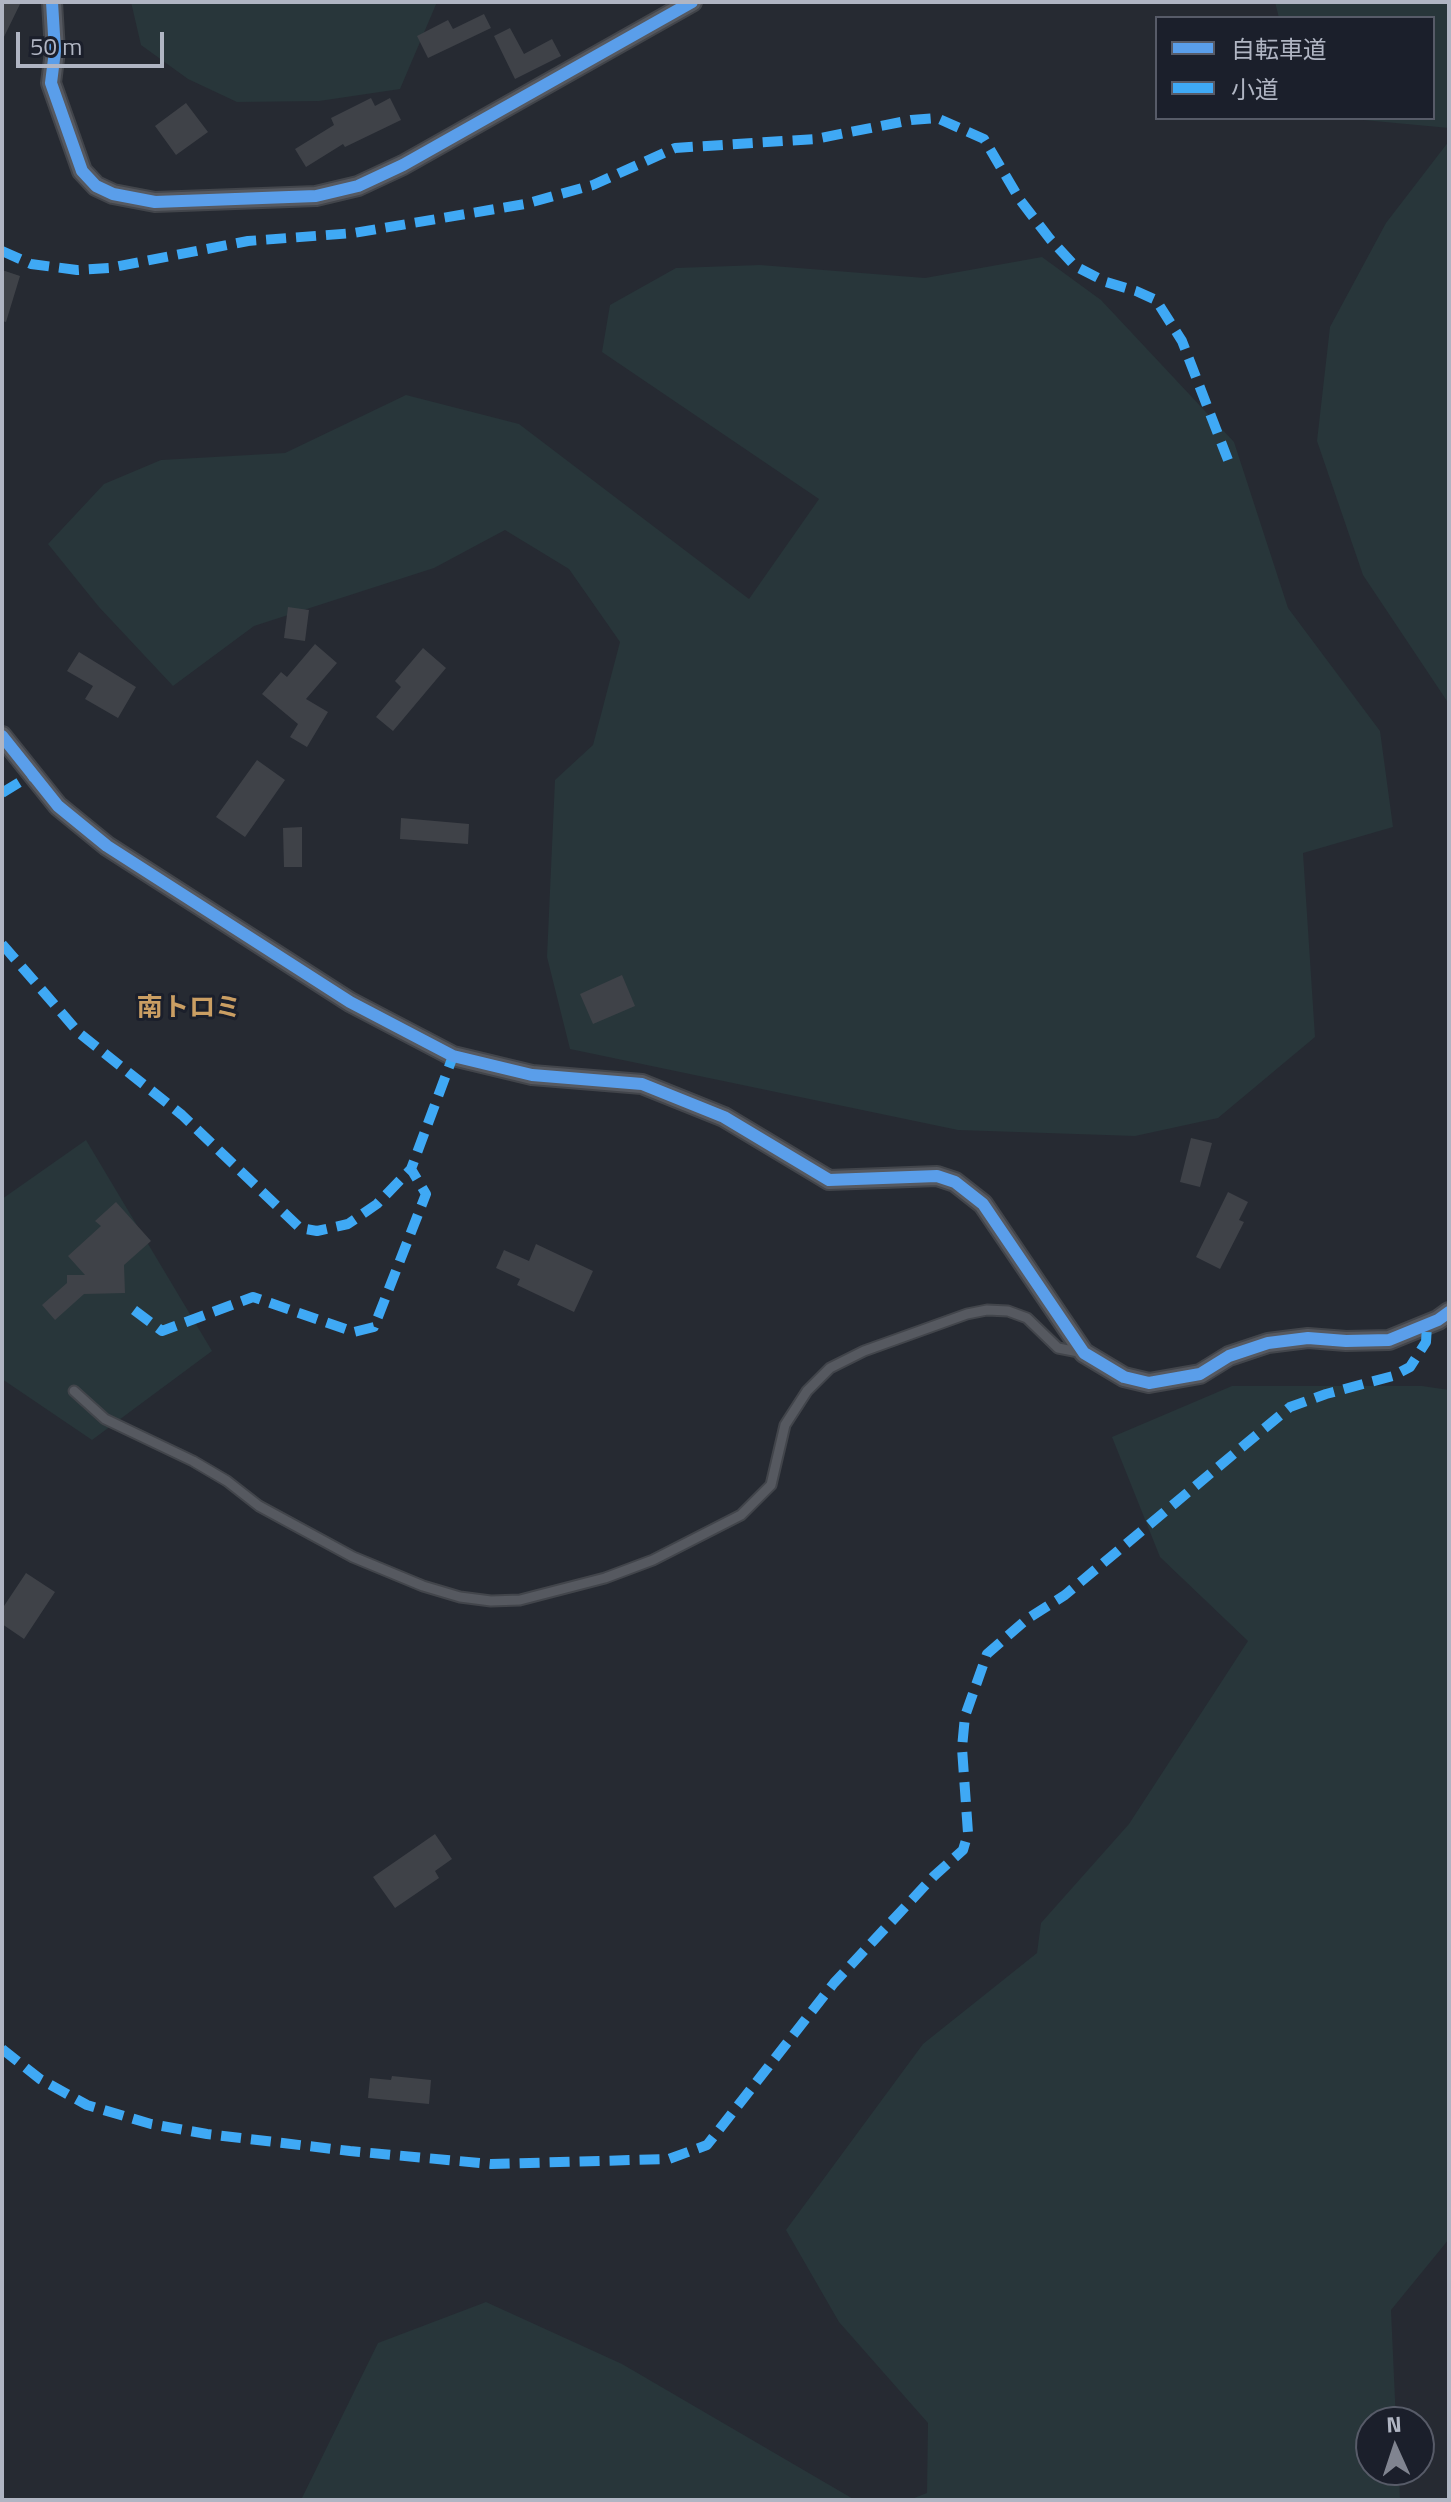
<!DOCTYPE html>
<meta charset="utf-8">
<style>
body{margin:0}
#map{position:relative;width:1451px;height:2502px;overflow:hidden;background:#262a32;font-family:"Titillium Web","Noto Sans JP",sans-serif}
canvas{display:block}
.frame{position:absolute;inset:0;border:4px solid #b0b5c3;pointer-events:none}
.legend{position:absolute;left:1155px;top:16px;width:280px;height:104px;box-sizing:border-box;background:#1b1f2b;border:2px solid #575b68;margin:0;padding:10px 14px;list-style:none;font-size:24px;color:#b0b5c3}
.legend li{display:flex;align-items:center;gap:16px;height:40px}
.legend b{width:40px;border:2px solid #575b68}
.north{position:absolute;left:1355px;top:2406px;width:80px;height:80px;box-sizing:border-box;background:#1b1f2b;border:2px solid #575b68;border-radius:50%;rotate:357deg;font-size:22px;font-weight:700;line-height:32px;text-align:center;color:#b0b5c3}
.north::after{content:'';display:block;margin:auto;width:28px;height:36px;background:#808490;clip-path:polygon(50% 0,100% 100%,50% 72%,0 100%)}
.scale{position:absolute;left:16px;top:32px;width:148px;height:36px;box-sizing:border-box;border:4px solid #b0b5c3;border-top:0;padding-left:10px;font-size:24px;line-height:28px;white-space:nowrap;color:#b0b5c3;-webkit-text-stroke:6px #1b1f2b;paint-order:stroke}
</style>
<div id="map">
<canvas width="1451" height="2502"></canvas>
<div class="frame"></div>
<ul class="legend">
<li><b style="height:10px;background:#5a9eea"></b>自転車道</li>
<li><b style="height:10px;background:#3fa9f5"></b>小道</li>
</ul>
<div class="north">N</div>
<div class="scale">50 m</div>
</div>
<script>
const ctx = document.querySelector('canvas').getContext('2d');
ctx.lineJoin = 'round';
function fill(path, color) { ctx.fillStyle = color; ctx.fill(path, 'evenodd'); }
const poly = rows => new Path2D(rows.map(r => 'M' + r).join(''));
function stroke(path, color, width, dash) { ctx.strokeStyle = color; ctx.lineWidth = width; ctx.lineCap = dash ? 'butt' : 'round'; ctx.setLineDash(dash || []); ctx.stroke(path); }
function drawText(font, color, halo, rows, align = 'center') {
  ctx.font = font + ' "Titillium Web","Noto Sans JP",sans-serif'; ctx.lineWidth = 6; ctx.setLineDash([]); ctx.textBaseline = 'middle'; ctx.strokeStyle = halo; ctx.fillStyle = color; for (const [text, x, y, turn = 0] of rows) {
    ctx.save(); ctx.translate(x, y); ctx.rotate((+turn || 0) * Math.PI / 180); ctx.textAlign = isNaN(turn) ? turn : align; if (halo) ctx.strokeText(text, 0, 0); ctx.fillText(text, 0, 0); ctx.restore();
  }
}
const green = poly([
 [131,2,437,2,400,89,319,101,237,102,188,79,141,45],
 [1275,2,1449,2,1449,128,1342,118,1433,118,1433,18,1279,18],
 [1449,141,1449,704,1363,575,1317,441,1330,327,1386,223],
 [1042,257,1101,300,1234,442,1288,608,1380,731,1393,827,1303,853,1315,1037,1218,1118,1135,1136,958,1130,570,1049,547,957,555,780,593,745,620,642,569,569,505,530,434,568,254,626,173,686,99,607,48,544,104,484,161,460,285,453,406,395,519,424,749,599,819,499,602,352,610,305,676,268,760,265,925,278],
 [86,1140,212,1351,92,1440,2,1379,2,1199],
 [1232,1386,1422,1386,1449,1390,1449,2239,1391,2310,1396,2422,1371,2422,1371,2470,1399,2470,1400,2500,909,2500,927,2493,928,2423,839,2322,786,2230,923,2044,1037,1953,1041,1923,1129,1824,1248,1641,1160,1557,1112,1437],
 [486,2302,622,2364,855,2500,301,2500,378,2343]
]);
const building = poly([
 [2,2,21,2,2,41],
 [484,14,491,28,428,58,417,36,448,20,453,29],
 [510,28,524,54,552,39,561,56,515,79,494,36],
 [371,98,375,106,390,98,401,120,345,147,343,144,306,167,295,149,334,125,331,118],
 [186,103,208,132,176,155,155,126],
 [2,270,20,276,6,322,2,321],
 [288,607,309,610,305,641,284,638],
 [315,644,337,663,306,699,328,712,307,747,290,737,298,724,262,694,281,672,287,677],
 [423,648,446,668,393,731,376,717,401,687,395,681],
 [79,652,136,687,118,718,85,699,93,686,67,671],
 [257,760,285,780,245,837,216,817],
 [401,818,469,824,468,844,400,839],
 [302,827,302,867,284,867,283,828],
 [622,975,635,1006,593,1024,580,994],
 [1191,1138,1212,1143,1200,1187,1180,1182],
 [1228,1192,1248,1202,1239,1220,1244,1222,1220,1269,1196,1257],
 [116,1202,151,1241,124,1265,125,1293,84,1294,55,1320,42,1305,67,1283,67,1275,85,1275,68,1256,101,1226,95,1221],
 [536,1244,593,1271,574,1312,517,1285,520,1279,496,1268,504,1250,529,1261],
 [26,1573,55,1592,24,1639,2,1624,2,1609],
 [435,1834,452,1859,435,1871,439,1878,395,1908,373,1877],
 [392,2076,431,2080,429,2104,368,2098,370,2078,391,2080]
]);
const lane = poly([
 [74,1391,105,1419,193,1461,227,1481,259,1506,353,1557,423,1586,460,1597,491,1601,520,1600,605,1578,653,1560,741,1515,771,1485,785,1425,807,1391,830,1368,864,1351,967,1314,987,1310,1008,1311,1027,1318,1058,1348,1084,1353]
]);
const street = poly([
 [52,2,55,51,51,83,82,171,96,186,113,194,155,202,316,196,358,186,403,165,692,2],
 [2,736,58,806,107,846,350,1002,453,1056,532,1075,642,1084,724,1117,829,1180,937,1176,955,1182,983,1204,1084,1353,1124,1377,1149,1383,1200,1374,1229,1356,1268,1343,1308,1338,1346,1341,1389,1340,1438,1320,1449,1312]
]);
const quiet = poly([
 [2,251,31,264,77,270,109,268,248,241,354,233,525,204,593,185,675,148,815,139,911,120,937,118,984,139,1020,200,1050,239,1075,266,1106,282,1136,291,1156,300,1182,341,1228,460],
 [2,793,33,774],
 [2,944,79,1033,182,1115,300,1228,317,1231,348,1224,377,1204,411,1169],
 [134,1310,162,1331,253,1297,354,1332,374,1327,426,1194,411,1169,453,1056],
 [2,2049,40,2079,87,2105,151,2124,207,2134,350,2151,491,2164,669,2159,707,2145,834,1983,934,1876,963,1850,968,1833,962,1748,965,1716,987,1654,1027,1619,1065,1595,1290,1407,1326,1394,1393,1376,1410,1367,1426,1342,1427,1325]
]);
const cycleway = poly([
 [52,2,55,51,51,83,82,171,96,186,113,194,155,202,316,196,358,186,403,165,692,2],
 [2,736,58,806,107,846,350,1002,453,1056,532,1075,642,1084,724,1117,829,1180,937,1176,955,1182,983,1204,1084,1353,1124,1377,1149,1383,1200,1374,1229,1356,1268,1343,1308,1338,1346,1341,1389,1340,1438,1320,1449,1312]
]);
const quarterNames = [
 ["南トロミ",189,1010]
];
fill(green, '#28363a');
fill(building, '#3f4248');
stroke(lane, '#42454b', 13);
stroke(street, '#42454b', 22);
stroke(lane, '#565960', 9);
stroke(street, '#565960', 18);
stroke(quiet, '#3fa9f5', 10, [20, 10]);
stroke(cycleway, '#5a9eea', 12);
drawText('bold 26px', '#ca9e63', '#1b1f2b', quarterNames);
</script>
